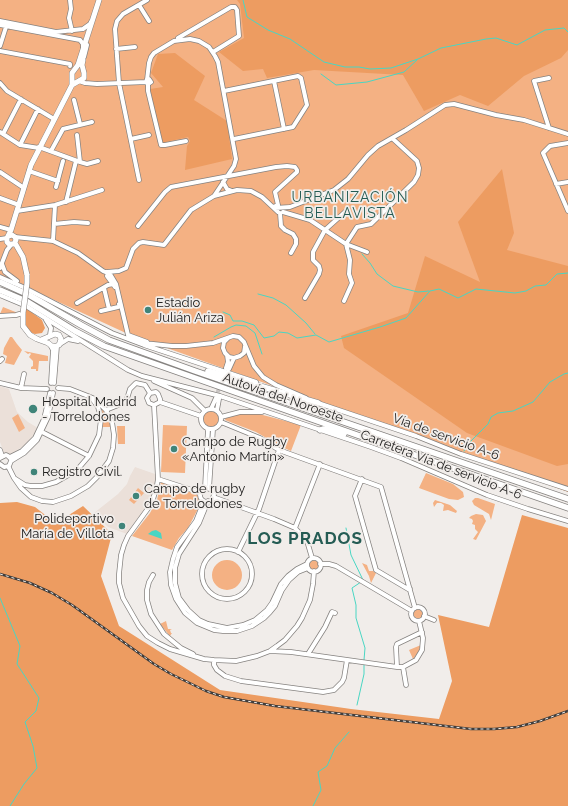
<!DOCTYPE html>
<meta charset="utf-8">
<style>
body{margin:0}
canvas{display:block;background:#f1edea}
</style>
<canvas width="568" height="806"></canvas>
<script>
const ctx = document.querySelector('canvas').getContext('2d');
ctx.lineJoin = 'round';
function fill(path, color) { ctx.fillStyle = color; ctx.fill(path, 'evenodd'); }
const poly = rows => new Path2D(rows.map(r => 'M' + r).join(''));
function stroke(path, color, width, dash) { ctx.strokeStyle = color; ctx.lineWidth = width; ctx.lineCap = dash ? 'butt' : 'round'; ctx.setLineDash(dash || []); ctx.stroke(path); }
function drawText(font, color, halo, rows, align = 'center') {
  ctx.font = font + ' Raleway,sans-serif'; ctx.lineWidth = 3.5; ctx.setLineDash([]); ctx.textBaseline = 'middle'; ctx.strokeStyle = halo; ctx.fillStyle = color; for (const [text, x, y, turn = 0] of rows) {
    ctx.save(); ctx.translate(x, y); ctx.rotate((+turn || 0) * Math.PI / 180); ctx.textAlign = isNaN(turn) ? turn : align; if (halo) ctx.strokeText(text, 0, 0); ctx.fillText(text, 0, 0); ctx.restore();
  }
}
const built = poly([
 [0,386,9,389,17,412,28,422,38,428,30,440,25,445,10,455,4,453,0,442],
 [135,467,155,474,155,488,147,508,127,534,108,527,94,513,118,494,127,484,130,476]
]);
const green = poly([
 [0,0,568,0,568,492,128,334,0,275],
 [3,307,18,313,0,314],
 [10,337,12,337,17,344,22,350,14,365,5,363,7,356,3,354,4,348],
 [24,351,48,356,48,361,39,361,38,371,36,371,36,369,31,369,31,367,33,366,33,361,29,357,31,354,30,353,28,354],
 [98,404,106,414,111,427,102,427,103,415],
 '203 419a8 8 0 1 1 16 0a8 8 0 1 1-16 0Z',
 [18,414,25,428,19,432,12,418],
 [240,414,259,414,301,425,291,451,282,447,256,432,225,420,226,417],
 [163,425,187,426,185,473,161,472],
 [117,426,125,426,125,444,118,444],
 [426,473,453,484,463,492,464,497,458,500,449,499,419,488],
 [161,482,197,494,200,505,188,528,179,538,172,550,132,536,150,513,157,500],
 [138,488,144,493,134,504,129,500],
 [475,498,478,498,495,504,491,520,489,514,474,505,472,501],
 [435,500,450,505,457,511,456,513,448,510,443,511,444,505,441,503,437,503,434,507,433,503],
 [476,514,483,515,486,521,476,540,473,539,478,532,475,529,475,525,472,524,473,521,472,519,469,518,471,516],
 '212 575a15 15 0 1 1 30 0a15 15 0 1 1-30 0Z',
 '309.5 565a4.5 4.5 0 1 1 9 0a4.5 4.5 0 1 1-9 0Z',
 [362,563,367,565,369,571,373,571,376,573,371,583,369,576],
 '413.5 614a4.5 4.5 0 1 1 9 0a4.5 4.5 0 1 1-9 0Z',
 [166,621,168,629,172,629,170,630,171,633,172,633,170,636,160,624],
 [421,645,418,653,413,659,409,650]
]);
const forest = poly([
 [237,0,568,0,568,50,561,58,524,76,488,106,460,95,424,111,403,75,314,70,267,78,263,69,243,71,219,52,244,38,240,4],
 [175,53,205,76,194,100,227,121,232,159,185,170,187,146,190,141,188,137,162,143,150,89,163,87,151,73,158,54],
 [502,169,514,233,507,250,568,266,568,464,557,466,467,433,344,348,341,336,408,313,425,256,480,282,458,222],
 [26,308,42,320,45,328,42,333,35,334,32,333,27,328,24,318],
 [17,502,35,507,44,514,51,522,58,522,83,506,112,534,101,576,119,626,220,690,351,709,439,719,452,681,438,615,489,627,522,515,568,528,568,806,0,806,0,503]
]);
const water = poly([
 [156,530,161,533,162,539,148,534,152,531]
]);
const stream = poly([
 [243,0,247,17,268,30,290,39,324,62,345,67,359,67,370,69,391,68,418,59,441,48,486,39,496,38,517,45,545,30,564,28,568,32],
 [321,74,336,85,367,82,404,72,417,60],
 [362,254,370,263,377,274,393,286,418,292,429,291],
 [258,294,273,298,286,305,306,323,315,334],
 [223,312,230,315,233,321,242,321,254,325,264,338,274,336,279,332,288,333,297,338,316,335,329,342,380,327,406,318,430,291,439,289,458,298,476,289,515,293,526,291,535,286,546,285,557,274,568,273],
 [214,337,231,327,236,325,246,326,255,333,262,354],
 [464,451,468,444,488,424,491,417,498,413,513,411,533,402,550,382,564,374,568,373],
 [346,528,351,555,363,580],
 [361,582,352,588,356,605,356,618,365,648,364,660],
 [0,598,20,646,17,664,39,698,36,711,25,722,33,746,37,768,24,784,10,806],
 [357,705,364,674,364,663],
 [313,806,321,790,318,772,327,766,335,748,349,732]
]);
const minorTunnel = poly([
 [216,398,222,378]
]);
const minor = poly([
 [70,0,71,9,69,18,72,31],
 [139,5,149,21],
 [0,21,56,32,83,29,90,24,91,22],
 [0,25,80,40,83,44,83,47],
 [178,38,231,7,235,7,237,10,239,36,213,52],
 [0,46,6,27],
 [116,49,135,47],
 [0,51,70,64,70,66],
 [84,57,87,45],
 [147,80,149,63,151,57,154,53,174,41,190,39,199,41,209,47,215,56,218,62,236,159,234,166,214,196],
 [79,81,85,83,97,84,146,82],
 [274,81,284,129],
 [0,83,7,91,54,119],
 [148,84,151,82,149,79,147,79,146,82,148,84,148,91,161,145,165,145,186,141],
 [224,91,298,76,301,78,307,105,293,127,234,139],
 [74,100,80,124],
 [549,128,534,81,549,78],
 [0,132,20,145,39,148],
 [3,134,21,99],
 [77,135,80,162],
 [131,139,149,135],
 [568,143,550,146,543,153,568,211],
 [20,145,38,109],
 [39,147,80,162,87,164,98,161],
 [51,151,63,129,92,122],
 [29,171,58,181],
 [0,172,24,188],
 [139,180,119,83,115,29,117,21,123,14,147,0],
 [223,182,227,189,232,191],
 [556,184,568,182],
 [56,187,63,161],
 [0,198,19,205],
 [66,202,76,161],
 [275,208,290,207,334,190,348,179,368,155,378,146,406,130,445,105,454,104,496,115,524,120,568,134],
 [17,211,55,205,102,190],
 [283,212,310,220,346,244,367,252],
 [280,213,281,226,285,230,293,234,296,239,296,244,291,253],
 [54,224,74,222,88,223],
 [138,226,165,192,171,187,276,167,287,166,295,167,297,170,297,172,275,192,278,205,273,207],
 [0,227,11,230],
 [15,237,53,241,78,253,103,271,110,274,116,284,128,335,147,342],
 [0,239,7,238],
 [53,241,55,205],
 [2,264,5,272,17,281],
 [0,268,7,250,11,245],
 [107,272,119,271,126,268,133,249,139,243,143,242,164,245,191,210,214,196,237,190,251,191,262,197,278,212],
 [108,274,107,276,115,287],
 [0,277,23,287,112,333,144,345,256,382],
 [104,288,109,309],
 [0,295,26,306,128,370,142,376,220,396,371,447,401,458,487,495,528,509,568,521],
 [305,298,319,274,320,270,319,266,313,260,313,252,325,230,345,212],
 [344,301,352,283,349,274,350,260,346,244,357,227,371,224,414,182,418,175,419,168,417,161,392,138],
 [77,303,108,285,114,284],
 [101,311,118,307,120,306,119,304],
 [0,316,16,315,23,313],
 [46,320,51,328,50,335],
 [228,338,224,342,223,348,225,353,229,357,234,358,240,356,244,353,245,346],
 [144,343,172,346,186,346,213,343,233,336,239,337,244,342,254,366,263,377,276,385,306,398],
 [60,344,68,339,78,341],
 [0,361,2,359],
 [226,368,228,362,227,355],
 [229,369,234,358],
 [154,381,192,398,205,411],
 [0,383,21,388,47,389],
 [51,383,53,350,51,346],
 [54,383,57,346],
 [21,388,24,374],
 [150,393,147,398,149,403,154,405,160,402],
 [150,393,156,392,158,394,160,399,160,402],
 [160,402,201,416],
 [315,402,416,436,461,454,568,489],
 [154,405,158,479,157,485,152,503,128,536,124,545,121,555,119,574,119,583,123,598,139,626,147,636,158,643,170,649,204,659,214,660,236,661,257,656,270,651,277,646,285,640,297,626,302,618,310,600,313,584,314,571],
 '201 419a10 10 0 1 1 20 0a10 10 0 1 1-20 0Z',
 [211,409,216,398],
 [106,410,126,402,130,389,136,383,145,385,150,393],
 [217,410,219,399],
 [221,417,240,412,262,412],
 [221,422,260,438,279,450,381,487,415,608],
 [42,432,89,456],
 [0,450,2,456],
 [10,457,22,451,35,438,44,419,50,393],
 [0,458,6,455,8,456,11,459],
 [0,464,4,467,9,466,11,461,24,453,37,440,48,417,53,393],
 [8,466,14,478,25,485,31,486,42,486,56,482,77,470,89,456,99,435,101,419,100,414,98,407,93,400],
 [14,478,21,488,31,497,42,501,53,502,71,496,88,486,97,477,109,461,113,448,114,435,112,422,106,410,95,399,88,396,70,389,58,388],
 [158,479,201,493],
 [362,479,355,496,376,570,408,589,410,589],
 [205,488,208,429],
 '200 495a7 7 0 1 1 14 0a7 7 0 1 1-14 0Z',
 [209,489,213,429],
 [213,497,274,519,295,528,307,541,312,558],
 [204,501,196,521,177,547,173,559,170,572,171,585,176,599,185,613,197,623,214,630,223,631,237,631,252,626,264,618,270,612,275,606,282,590,289,580,298,572,308,568],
 [208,501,199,523,179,554,175,568,175,583,179,598,188,610,199,620,208,624,227,628,243,625,255,620,267,610,272,603,281,584,288,576,297,569,307,564],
 [295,528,320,464],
 '202 574a25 25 0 1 1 50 0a25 25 0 1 1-50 0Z',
 [238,552,259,509,279,450],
 '307 565a7 7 0 1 1 14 0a7 7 0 1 1-14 0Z',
 [320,564,329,564,336,566,412,611],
 [153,575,149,582,147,590,147,600,151,614,164,634,181,648,193,654],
 '411 614a7 7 0 1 1 14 0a7 7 0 1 1-14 0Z',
 [424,616,434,620],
 [270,651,291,652,397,667,403,667,416,660,422,650,423,638,419,621],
 [308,654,325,627,332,612,335,613],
 [214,660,214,665,217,670,225,676,241,681,323,692,334,690,342,682,344,678,347,660],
 [397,667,396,647,397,644,422,632],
 [403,667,406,685]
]);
const major = poly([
 [72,85,84,78,84,73,82,65,83,60],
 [8,236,12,235,15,237,16,240,14,244,9,244,7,242,7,238,11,230,31,165,72,85,72,73,78,65,99,0],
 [15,243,23,257,27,275],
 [23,313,23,326,30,335,37,339,48,343,53,347,59,345,61,339,59,335,55,334,41,340]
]);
const highway = poly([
 [0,282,29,295,81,325,109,340,195,371,568,499],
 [0,290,28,302,75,331,104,346,360,436,568,508],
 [208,371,318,403],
 [320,430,323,429,344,434]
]);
const rail = poly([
 [0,574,30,583,52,593,72,605,154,664,171,674,206,691,224,697,275,706,471,729,494,729,517,727,540,721,568,711]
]);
const majorBridge = poly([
 [23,313,27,283,27,275]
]);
const markers = [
 [148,310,4,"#3f8479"],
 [33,409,5,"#3f8479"],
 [174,449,4,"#3f8479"],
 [34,472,4,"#3f8479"],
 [136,496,4,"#3f8479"],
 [122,526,4,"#3f8479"]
];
const poiNames = [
 ["Estadio",156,303],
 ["Julián Ariza",156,318],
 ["Hospital Madrid",42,402],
 ["- Torrelodones",42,417],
 ["Campo de Rugby",182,442],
 ["«Antonio Martín»",182,457],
 ["Registro Civil.",42,472],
 ["Campo de rugby",144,489],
 ["de Torrelodones",144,504],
 ["Polideportivo",114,519,"right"],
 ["María de Villota",114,534,"right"]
];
const streetNames = [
 ["Autovía del Noroeste",283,398,19],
 ["Vía de servicio A-6",446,437,20],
 ["Carretera Vía de servicio A-6",441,465,21]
];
const neighbourhoodNames = [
 ["URBANIZACIÓN",350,198],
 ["BELLAVISTA",350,214]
];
const districtNames = [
 ["LOS PRADOS",305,539]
];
fill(built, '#ebe0d9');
fill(green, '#f4b183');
fill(forest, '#ed9c61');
fill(water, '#49d6c3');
stroke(stream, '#49d6c3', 1);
stroke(minorTunnel, '#c8c4c2', 4, [4, 2]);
stroke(minor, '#868380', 5.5);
stroke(major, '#868380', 6);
stroke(highway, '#868380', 7);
stroke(minor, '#fff', 4);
stroke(major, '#fff', 5);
stroke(highway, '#fff', 5.5);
stroke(rail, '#3f3d3c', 2.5);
stroke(rail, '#f1edea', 1, [3]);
stroke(majorBridge, '#868380', 6, []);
stroke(majorBridge, '#fff', 5);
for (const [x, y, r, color] of markers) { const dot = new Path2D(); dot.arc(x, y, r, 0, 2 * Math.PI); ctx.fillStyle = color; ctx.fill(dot); stroke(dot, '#f1edea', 1.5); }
drawText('13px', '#232221', '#f1edea', poiNames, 'left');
drawText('13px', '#232221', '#f1edea', streetNames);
ctx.letterSpacing = '1px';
drawText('14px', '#255c54', '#f1edea', neighbourhoodNames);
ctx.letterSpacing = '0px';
ctx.letterSpacing = '1px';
drawText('bold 17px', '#255c54', '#f1edea', districtNames);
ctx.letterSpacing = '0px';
</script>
